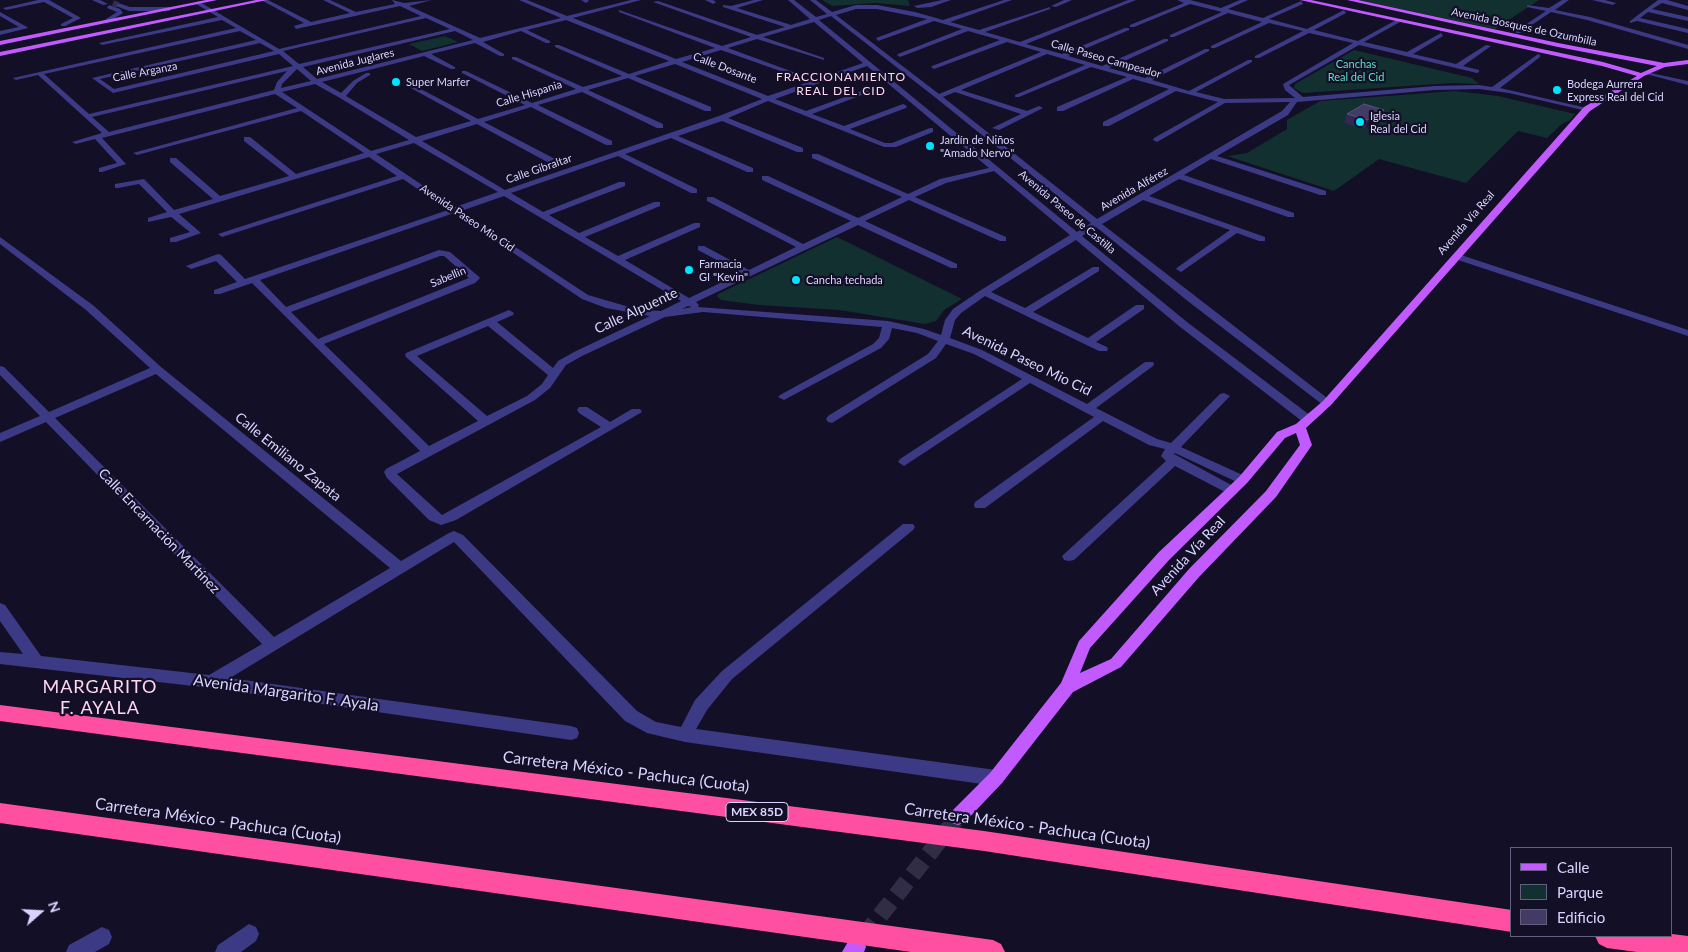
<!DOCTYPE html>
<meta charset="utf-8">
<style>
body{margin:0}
#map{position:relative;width:1688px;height:952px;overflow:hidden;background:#130f26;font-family:Lato,sans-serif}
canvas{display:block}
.legend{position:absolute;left:1510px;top:847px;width:162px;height:90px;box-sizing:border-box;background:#130f26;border:1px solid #625e7d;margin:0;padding:6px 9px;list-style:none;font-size:15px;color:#d9d4ff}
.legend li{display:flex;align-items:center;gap:10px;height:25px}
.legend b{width:25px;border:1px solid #625e7d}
.north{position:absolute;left:15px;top:887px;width:50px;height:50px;-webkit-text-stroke:4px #130f26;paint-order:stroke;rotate:71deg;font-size:14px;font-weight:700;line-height:20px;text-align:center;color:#d9d4ff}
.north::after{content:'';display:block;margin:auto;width:18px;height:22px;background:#d9d4ff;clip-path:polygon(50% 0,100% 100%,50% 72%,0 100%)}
</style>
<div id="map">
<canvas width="1688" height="952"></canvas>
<ul class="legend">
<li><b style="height:6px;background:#c25bff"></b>Calle</li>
<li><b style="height:14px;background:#12302f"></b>Parque</li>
<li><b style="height:14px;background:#433a66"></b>Edificio</li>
</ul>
<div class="north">N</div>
</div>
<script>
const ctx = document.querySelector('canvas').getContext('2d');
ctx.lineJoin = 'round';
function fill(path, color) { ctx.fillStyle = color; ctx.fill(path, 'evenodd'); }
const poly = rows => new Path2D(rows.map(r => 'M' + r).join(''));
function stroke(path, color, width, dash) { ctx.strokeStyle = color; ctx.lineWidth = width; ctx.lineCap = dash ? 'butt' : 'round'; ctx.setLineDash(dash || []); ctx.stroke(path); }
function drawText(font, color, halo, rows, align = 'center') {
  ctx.font = font + ' Lato,sans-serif'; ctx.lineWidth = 4.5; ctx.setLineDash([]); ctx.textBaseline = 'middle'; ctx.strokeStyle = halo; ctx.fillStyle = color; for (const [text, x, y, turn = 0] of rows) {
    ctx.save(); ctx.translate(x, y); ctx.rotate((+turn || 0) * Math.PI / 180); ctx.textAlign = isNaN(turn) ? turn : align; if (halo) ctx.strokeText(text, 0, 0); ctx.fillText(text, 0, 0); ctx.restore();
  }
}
const green = poly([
 [822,0,908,0,910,6,875,3,832,6],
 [1359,0,1539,0,1495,29],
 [445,36,458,42,422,51,409,44],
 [1354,50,1472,78,1479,84,1452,83,1303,93,1294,88,1295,84],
 [1455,91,1498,96,1575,114,1569,121,1563,123,1547,138,1518,131,1466,183,1379,159,1334,191,1227,156,1247,153,1287,129,1287,120,1320,101],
 [837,237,962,299,944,310,936,321,925,324,839,310,759,305,721,300,717,296,718,294]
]);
const minorTunnel = poly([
 [113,3,118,5]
]);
const majorTunnel = poly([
 [864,936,958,817]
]);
const minor = poly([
 [38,0,49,0,81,18,65,26,61,26,61,24,73,18,44,2,6,10,3,8,38,0],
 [92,0,100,0,108,4,103,5,92,0],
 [261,0,268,0,311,22,350,13,323,0,330,0,356,12,395,4,392,0,404,3,432,0,409,6,480,38,561,18,519,0,527,0,567,16,631,0,641,0,573,18,676,59,715,48,619,12,619,10,722,46,751,37,653,2,658,1,757,35,785,27,723,7,723,5,731,6,754,0,763,0,737,8,791,25,810,19,788,0,794,0,816,17,827,14,810,0,816,0,832,12,856,5,877,5,915,12,943,20,1004,0,1012,0,950,22,979,30,1050,7,1050,9,985,32,1020,42,1128,0,1136,0,1026,44,1062,54,1125,28,1129,28,1129,30,1068,56,1102,66,1164,39,1168,39,1168,41,1109,68,1145,78,1205,49,1209,49,1209,51,1152,80,1189,91,1248,60,1252,60,1252,62,1196,92,1224,99,1295,98,1285,90,1283,84,1353,43,1309,33,1259,58,1255,58,1255,56,1303,31,1269,23,1215,48,1211,48,1211,46,1262,22,1228,13,1174,37,1170,37,1170,35,1222,12,1190,4,1134,27,1130,27,1130,25,1184,3,1177,0,1190,0,1221,8,1240,0,1248,0,1228,9,1263,18,1301,1,1303,4,1269,19,1307,29,1344,10,1346,13,1314,30,1358,41,1398,19,1400,22,1364,42,1407,52,1441,33,1443,36,1413,54,1456,64,1486,45,1491,46,1463,66,1479,70,1479,72,1477,73,1359,45,1289,85,1303,97,1435,86,1479,85,1492,87,1538,54,1540,55,1540,57,1500,88,1591,109,1587,111,1509,93,1479,89,1435,90,1297,102,1288,115,1217,156,1326,191,1326,195,1320,195,1211,159,1184,175,1294,213,1294,217,1288,217,1179,179,1149,196,1265,237,1265,241,1259,241,1237,233,1181,272,1176,269,1178,267,1230,230,1143,200,1102,224,1331,401,1333,403,1327,406,1323,405,1189,302,1096,227,1082,236,1187,322,1311,416,1313,419,1311,422,1303,422,1179,326,1076,240,991,292,1025,308,1093,267,1099,267,1099,271,1033,312,1088,338,1136,305,1144,305,1144,309,1096,342,1107,347,1108,349,1107,351,1099,351,985,296,961,313,955,320,950,338,982,350,1087,404,1145,362,1153,362,1154,364,1153,366,1096,408,1157,439,1171,443,1220,394,1224,393,1230,396,1181,447,1247,477,1249,480,1247,483,1239,483,1175,453,1174,454,1235,487,1237,490,1235,493,1227,493,1175,466,1074,560,1069,561,1064,560,1062,556,1166,461,1161,456,1165,449,1149,445,1103,421,985,508,975,508,974,505,975,502,1094,417,1030,383,904,466,898,462,900,459,1022,379,974,354,946,344,936,358,832,423,828,422,826,419,828,416,928,354,938,341,917,333,892,328,889,339,881,348,784,400,778,397,780,395,873,344,879,338,882,327,703,312,665,317,582,356,566,365,550,388,535,400,397,474,442,515,601,427,579,413,577,410,579,407,587,407,610,422,632,409,640,409,642,412,456,520,441,525,429,520,387,478,384,472,386,469,420,451,252,283,220,294,214,294,214,290,237,282,216,261,191,269,186,266,218,254,221,255,245,279,448,210,403,179,225,236,222,237,218,234,397,176,369,157,179,214,201,233,176,242,170,242,170,238,190,232,171,217,148,222,148,218,167,212,139,184,118,188,115,188,115,184,144,179,174,210,213,199,170,162,170,158,176,158,220,196,289,176,244,141,244,137,250,137,296,174,364,153,301,111,137,155,133,153,297,108,275,94,102,138,126,164,102,172,99,172,99,168,117,163,95,139,76,144,72,142,102,133,38,75,16,80,13,78,236,28,222,20,102,45,99,43,218,17,196,4,198,1,279,49,421,16,400,6,296,29,294,26,304,23,261,0],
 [856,9,877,9,927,19,876,38,878,41,934,21,962,29,898,54,897,55,900,57,968,31,1000,40,932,66,931,67,934,69,1007,42,1041,52,939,94,836,15,856,9],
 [831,16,936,98,1091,223,1077,232,819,20,831,16],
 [426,18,450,29,299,64,283,51,426,18],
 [566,20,669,61,629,74,559,45,555,45,555,47,622,76,583,87,516,57,512,57,512,59,576,89,532,103,466,71,462,71,462,73,525,105,478,119,413,85,409,85,409,87,471,121,416,137,346,96,357,83,370,75,370,73,366,73,353,81,341,93,322,82,424,56,451,69,455,69,455,67,431,54,475,43,500,56,504,56,504,54,483,42,521,31,546,43,550,43,550,41,527,30,566,20],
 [814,22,863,63,768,96,682,62,721,50,800,78,804,78,804,76,728,48,757,39,824,60,824,58,763,37,814,22],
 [240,31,256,40,92,78,113,93,279,54,293,66,89,114,44,74,240,31],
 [455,31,473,40,317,79,303,67,455,31],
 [260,43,274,51,114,89,100,79,260,43],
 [1047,54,1085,65,1015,95,1015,97,1019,97,1091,67,1127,77,1057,107,1057,111,1063,111,1133,79,1169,89,1103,122,1103,126,1109,126,1176,91,1218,102,1154,138,1153,140,1157,142,1225,103,1290,102,1282,111,1097,219,943,97,955,92,1021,114,992,128,999,130,1043,108,1039,106,1027,111,961,90,1047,54],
 [675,64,762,99,719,116,505,190,422,141,477,124,551,164,557,164,557,160,484,122,531,107,606,145,612,145,612,141,538,105,582,92,657,128,663,128,663,124,588,90,628,78,705,111,711,111,711,107,635,76,675,64],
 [867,66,989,168,940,179,908,194,818,154,812,154,812,158,902,197,858,218,768,176,762,176,762,180,851,221,803,244,713,197,707,197,707,201,796,247,749,270,704,246,698,246,698,250,741,273,689,298,625,260,700,227,700,223,694,223,618,256,585,237,660,206,660,202,654,202,579,233,549,215,625,186,625,182,619,182,543,212,511,193,618,156,691,193,697,193,697,189,625,154,671,138,747,172,753,172,753,168,678,136,722,121,797,152,803,152,803,148,728,118,768,101,884,147,896,147,933,132,933,128,930,128,892,143,885,143,850,129,906,108,907,106,903,104,844,126,812,114,880,88,881,87,878,85,806,111,775,99,867,66],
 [297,69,311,81,281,88,282,84,297,69],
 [287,71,277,82,274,90,109,132,92,117,287,71],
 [315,84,340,98,409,140,371,151,282,92,315,84],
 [414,143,498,192,455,207,376,154,414,143],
 [994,171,1070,235,981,290,953,309,945,320,941,335,924,329,888,321,698,307,699,305,696,302,858,225,951,268,957,268,957,264,865,221,909,200,1000,241,1006,241,1006,237,915,197,946,183,994,171],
 [504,196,681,301,661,311,636,309,588,295,461,211,504,196],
 [454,213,582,299,606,308,650,316,574,352,558,361,553,368,497,322,513,315,514,313,509,310,406,353,405,355,406,357,478,421,429,446,324,344,475,283,480,278,478,276,450,252,439,250,286,307,260,280,454,213],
 [440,256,444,256,469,278,318,339,291,312,440,256],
 [688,306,692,307,682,309,688,306],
 [488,326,548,375,542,384,527,396,487,416,417,356,488,326],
 [581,0,588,0,589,1,586,3,581,0],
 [705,0,713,0,716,2,713,4,705,0],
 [942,0,951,0,931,7,917,8,914,6,942,0],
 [1064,0,1072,0,1056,7,1051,6,1064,0],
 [1562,0,1569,0,1555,10,1590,17,1688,45,1688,49,1587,20,1551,12,1520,33,1516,33,1516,31,1546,11,1527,7,1527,5,1549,8,1562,0],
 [1592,0,1605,0,1616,3,1613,5,1592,0],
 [1658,0,1667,0,1688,6,1688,10,1662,3,1652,9,1688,17,1688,21,1648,12,1640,18,1688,29,1688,33,1637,21,1630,23,1630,21,1658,0],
 [118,3,130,7,169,7,172,9,169,11,129,11,116,6,118,3],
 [109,5,120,9,123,13,107,23,103,23,103,21,117,12,107,8,109,5],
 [0,12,27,27,28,28,0,35,0,31,19,27,0,16,0,12],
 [1646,72,1688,81,1688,85,1646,74,1646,72],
 [0,237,94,306,161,367,401,561,449,533,454,531,463,535,637,711,656,722,681,727,695,700,722,671,903,524,913,524,915,527,913,530,732,679,707,710,696,729,996,770,1002,773,1004,778,1002,783,996,786,685,742,647,733,625,721,454,542,230,678,571,726,577,728,579,733,577,738,571,740,211,688,0,664,0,652,23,654,0,621,0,603,5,605,41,656,209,675,262,644,46,422,0,442,0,433,40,416,0,375,0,366,4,367,49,412,150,368,86,310,0,244,0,237],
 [156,374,390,568,274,637,55,418,156,374],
 [1458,254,1688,330,1688,336,1455,259,1453,257,1458,254],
 [249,924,256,927,259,934,256,941,241,952,215,952,218,945,249,924],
 [102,927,109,930,112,937,109,944,95,952,66,952,69,945,102,927]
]);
const major = poly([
 [206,0,217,0,0,45,0,41,206,0],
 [256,0,267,0,0,56,0,52,256,0],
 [1300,0,1311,0,1603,62,1641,73,1657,66,1558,47,1347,0,1358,0,1558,43,1664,63,1688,60,1688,64,1665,67,1644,76,1590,111,1331,405,1306,428,1312,445,1276,497,1199,577,1121,667,1073,692,1002,783,964,823,958,825,952,823,949,817,952,811,990,773,1061,683,1079,641,1159,552,1239,477,1277,432,1296,424,1323,401,1584,107,1637,76,1602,66,1300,0],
 [1296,433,1300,445,1266,491,1189,569,1111,659,1080,673,1090,648,1169,560,1247,483,1285,438,1296,433],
 [856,937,863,940,866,947,864,952,842,952,849,940,856,937]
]);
const highway = poly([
 [0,705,984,831,1512,910,1512,932,984,851,0,721,0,705],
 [0,803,993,940,1001,944,1005,952,911,952,0,823,0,803],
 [1672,934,1688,936,1688,952,1637,952,1607,948,1599,944,1595,936,1672,936,1672,934]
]);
const wall = poly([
 [1347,114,1381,118,1365,129,1344,123]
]);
const shadedWall = poly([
 [1384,110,1381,118,1365,129,1368,120]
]);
const building = poly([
 [1364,104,1384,110,1368,120,1347,114,1364,104]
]);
const markers = [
 [396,82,5,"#00e5ff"],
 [1557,90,5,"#00e5ff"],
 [1360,122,5,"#00e5ff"],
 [930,146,5,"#00e5ff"],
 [689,270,5,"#00e5ff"],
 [796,280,5,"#00e5ff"]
];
const farStreetnames = [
 ["Avenida Bosques de Ozumbilla",1524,27,12],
 ["Calle Paseo Campeador",1106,59,16],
 ["Avenida Juglares",355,62,-14],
 ["Calle Dosante",725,68,21],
 ["Calle Arganza",145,72,-11],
 ["Calle Hispania",529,94,-17],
 ["Calle Gibraltar",539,169,-19],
 ["Avenida Alférez",1134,189,-30],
 ["Avenida Paseo de Castilla",1067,212,40],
 ["Avenida Paseo Mio Cid",467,218,34],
 ["Avenida Vía Real",1466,223,-49],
 ["Sabellin",448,277,-23]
];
const farParknames = [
 ["Canchas",1356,64],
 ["Real del Cid",1356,77]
];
const farPoinames = [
 ["Super Marfer",406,82],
 ["Bodega Aurrera",1567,84],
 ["Express Real del Cid",1567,97],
 ["Iglesia",1370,116],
 ["Real del Cid",1370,129],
 ["Jardín de Niños",940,140],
 ["\"Amado Nervo\"",940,153],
 ["Farmacia",699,264],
 ["GI \"Kevin\"",699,277],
 ["Cancha techada",806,280]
];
const farNeighbourhoodnames = [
 ["FRACCIONAMIENTO",841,77],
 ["REAL DEL CID",841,91]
];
const shields = [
 [757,812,62]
];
const shieldNames = [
 ["MEX 85D",757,812]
];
const streetNames = [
 ["Calle Alpuente",636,311,-25],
 ["Avenida Paseo Mio Cid",1027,361,26],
 ["Calle Emiliano Zapata",288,457,39],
 ["Calle Encarnación Martínez",159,531,46],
 ["Avenida Vía Real",1188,556,-47]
];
const nearStreetnames = [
 ["Avenida Margarito F. Ayala",286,693,8],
 ["Carretera México - Pachuca (Cuota)",626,772,7],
 ["Carretera México - Pachuca (Cuota)",218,821,8],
 ["Carretera México - Pachuca (Cuota)",1027,826,8]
];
const nearNeighbourhoodnames = [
 ["MARGARITO",100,687],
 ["F. AYALA",100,708]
];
fill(green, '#12302f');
stroke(minorTunnel, '#312d47', 6, [6, 3]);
stroke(majorTunnel, '#312d47', 17, [17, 9]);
fill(minor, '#3d3a85');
fill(major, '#c25bff');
fill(highway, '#ff4fa3');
fill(wall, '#312854');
fill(shadedWall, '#1d163a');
fill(building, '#433a66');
stroke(building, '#5a527e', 1);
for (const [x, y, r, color] of markers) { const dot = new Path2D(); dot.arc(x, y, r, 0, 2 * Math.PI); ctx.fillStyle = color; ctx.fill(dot); stroke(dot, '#130f26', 2); }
drawText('11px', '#d9d4ff', '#130f26', farStreetnames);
drawText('11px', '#5fe0c0', '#130f26', farParknames);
drawText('11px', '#d9d4ff', '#130f26', farPoinames, 'left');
ctx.letterSpacing = '1px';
drawText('12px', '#ffd6f0', '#130f26', farNeighbourhoodnames);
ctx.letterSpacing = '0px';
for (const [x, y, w] of shields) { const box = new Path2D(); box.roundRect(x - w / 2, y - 9.5, w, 19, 4); ctx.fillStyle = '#130f26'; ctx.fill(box); stroke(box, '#d9d4ff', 1); }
drawText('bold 12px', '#d9d4ff', null, shieldNames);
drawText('14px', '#d9d4ff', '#130f26', streetNames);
drawText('16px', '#d9d4ff', '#130f26', nearStreetnames);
ctx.letterSpacing = '1px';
drawText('18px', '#ffd6f0', '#130f26', nearNeighbourhoodnames);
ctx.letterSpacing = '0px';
</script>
